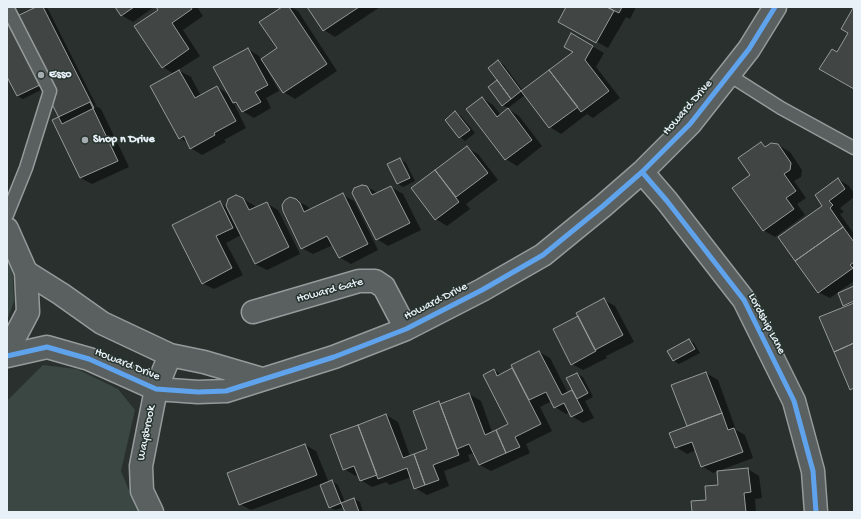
<!DOCTYPE html>
<style>
body{margin:0}
#map{position:relative;width:861px;height:519px;overflow:hidden;background:#29302d;font-family:"Gochi Hand",sans-serif}
canvas{display:block}
.frame{position:absolute;inset:0;border:8px solid #e8f1f8;pointer-events:none}
</style>
<div id="map">
<canvas width="861" height="519"></canvas>
<div class="frame"></div>
</div>
<script>
const ctx = document.querySelector('canvas').getContext('2d');
ctx.lineJoin = 'round';
function fill(path, color) { ctx.fillStyle = color; ctx.fill(path, 'evenodd'); }
const poly = rows => new Path2D(rows.map(r => 'M' + r).join(''));
function stroke(path, color, width, dash) { ctx.strokeStyle = color; ctx.lineWidth = width; ctx.lineCap = dash ? 'butt' : 'round'; ctx.setLineDash(dash || []); ctx.stroke(path); }
function drawText(font, color, halo, rows, align = 'center') {
  ctx.font = font + ' "Gochi Hand",sans-serif'; ctx.lineWidth = 3; ctx.setLineDash([]); ctx.textBaseline = 'middle'; ctx.strokeStyle = halo; ctx.fillStyle = color; for (const [text, x, y, turn = 0] of rows) {
    ctx.save(); ctx.translate(x, y); ctx.rotate((+turn || 0) * Math.PI / 180); ctx.textAlign = isNaN(turn) ? turn : align; if (halo) ctx.strokeText(text, 0, 0); ctx.fillText(text, 0, 0); ctx.restore();
  }
}
const green = poly([
 [7,251,12,261,14,301,7,321],
 [43,365,77,369,118,389,135,410,121,471,138,512,7,512,7,401]
]);
const shadow = poly([
 [38,7,45,7,48,9,96,105,94,105,101,109,129,167,92,184,81,178,53,120,60,117,45,88,23,99,17,96,7,75,7,22],
 [116,7,154,7,133,22,121,15],
 [157,7,197,7,203,16,183,30,200,56,178,70,191,77,201,96,217,87,228,94,248,49,259,56,261,60,278,48,284,7,291,7,298,11,337,71,295,99,284,92,266,65,265,66,279,91,266,98,271,108,254,118,242,111,240,107,233,102,246,128,224,140,226,142,202,155,191,148,188,143,180,138,174,74,163,67,159,11],
 [309,7,380,7,335,37,324,30],
 [568,7,636,7,630,19,626,17,608,48,571,28],
 [572,35,604,53,596,67,620,98,593,118,587,114,561,134,550,127,525,95,508,108,502,105,498,81,498,61,504,65,523,91,574,52],
 [482,98,493,105,501,115,508,109,519,116,542,146,517,166,506,159],
 [455,113,461,116,475,133,465,141,460,137],
 [761,143,767,147,778,145,790,152,802,170,801,177,794,181,806,198,797,204,805,215,775,237,763,230,752,175],
 [467,148,478,154,498,180,466,204,470,209,447,226,436,219,413,188],
 [400,159,406,163,415,181,403,187,398,184],
 [838,179,849,186,854,193,854,197,840,208,844,212,840,214,854,234,854,281,830,298,818,292,824,206],
 [367,187,378,193,391,187,403,194,421,230,388,246,377,239],
 [343,195,354,201,378,250,351,264,339,257,333,245,313,254,302,248,295,200,307,206,311,210],
 [243,199,255,206,256,208,266,203,278,210,300,254,267,270,255,264,241,235,226,243,243,275,214,289,202,283,220,203,227,207],
 [854,287,854,391,851,389,847,307,844,305],
 [604,300,615,306,634,342,606,356,607,358,583,370,572,364,579,317],
 [689,340,694,343,700,353,679,364,674,361],
 [539,352,550,358,568,393,572,391,574,392,577,374,583,377,593,397,585,401,594,418,583,423,572,416,570,412,566,414,555,407,552,401,540,407,552,431,526,444,530,453,491,471,480,465,474,453,468,455,470,461,444,471,449,486,427,495,415,488,411,477,390,485,386,482,372,487,361,480,358,474,356,476,344,469,386,415,398,422,410,456,428,450,439,402,442,404,469,394,481,401,492,432,510,425,494,370,502,375,514,369],
 [706,373,718,380,736,430,745,435,753,458,718,471,748,469,759,476,762,498,755,499,756,512,693,512,707,500,719,486,718,471,713,473,702,466,696,450,687,454,676,447,688,427,673,385],
 [305,445,316,451,329,483,332,481,338,485,345,502,354,499,360,502,363,512,346,512,344,507,335,510,329,507,321,484,251,510,240,504]
]);
const building = poly([
 [36,7,43,7,94,108,62,124,42,84,17,96,7,77,7,21,36,7],
 [115,7,134,7,121,16,115,7],
 [156,7,191,7,192,9,172,23,189,49,162,68,134,26,158,10,156,7],
 [282,7,289,7,327,64,283,93,261,59,277,48,259,22,282,7],
 [307,7,359,7,323,31,307,7],
 [566,7,607,7,614,11,596,43,558,22,566,7],
 [607,7,622,7,619,13,607,7],
 [853,8,854,9,854,89,819,69,832,49,837,52,848,33,841,29,853,8],
 [571,33,593,46,585,60,609,91,581,112,549,70,573,52,564,47,571,33],
 [248,48,268,85,255,92,261,102,242,112,236,102,233,103,213,67,248,48],
 [498,60,521,91,511,99,488,68,498,60],
 [179,70,195,98,217,86,236,121,214,133,215,135,190,149,184,136,179,139,150,86,179,70],
 [549,70,578,107,549,128,521,91,549,70],
 [497,80,511,99,502,106,488,87,497,80],
 [482,97,497,117,508,108,532,140,505,160,466,109,482,97],
 [90,102,118,161,80,178,52,120,90,102],
 [455,111,470,130,459,138,445,120,455,111],
 [761,142,765,147,771,143,778,144,791,163,790,170,784,174,796,191,786,198,794,209,763,231,732,188,750,175,738,158,761,142],
 [467,146,488,173,456,197,435,170,467,146],
 [400,158,410,178,397,184,387,164,400,158],
 [435,170,459,202,435,220,411,188,435,170],
 [838,178,845,189,829,201,833,205,830,208,843,227,795,261,778,237,822,206,815,195,838,178],
 [362,185,367,186,372,195,391,186,410,223,376,240,352,193,354,188,362,185],
 [343,193,368,244,339,258,327,236,301,249,283,211,282,205,285,200,290,197,296,199,300,203,304,212,343,193],
 [236,195,243,198,249,210,267,202,289,247,255,264,226,206,228,199,236,195],
 [220,201,233,228,216,236,232,268,202,284,172,225,220,201],
 [843,227,854,242,854,262,850,265,853,268,818,293,795,261,843,227],
 [854,286,854,301,843,306,838,293,854,286],
 [604,298,623,335,595,350,576,313,604,298],
 [854,303,854,343,834,352,819,317,854,303],
 [578,316,596,351,571,365,553,329,578,316],
 [689,339,695,349,673,361,667,351,689,339],
 [854,343,854,388,850,390,834,352,854,343],
 [539,351,562,395,572,390,583,411,571,417,564,403,554,408,546,392,529,400,511,365,539,351],
 [512,368,541,424,515,437,520,447,506,453,496,430,508,424,483,375,494,369,497,376,512,368],
 [706,372,722,413,687,426,671,385,706,372],
 [577,373,588,393,577,399,566,378,577,373],
 [469,393,485,435,496,430,506,453,479,465,469,444,457,449,440,404,469,393],
 [439,401,459,455,433,465,439,480,425,485,414,454,427,449,413,411,439,401],
 [722,413,728,430,734,428,743,452,701,467,692,442,675,448,669,433,722,413],
 [386,414,403,458,414,454,425,485,414,489,407,468,378,479,358,425,386,414],
 [358,425,377,475,360,481,354,466,343,470,330,435,358,425],
 [305,444,317,475,239,505,227,473,305,444],
 [748,468,751,492,744,493,746,512,692,512,691,501,706,500,705,486,718,485,717,471,748,468],
 [332,480,341,503,329,508,320,485,332,480],
 [354,498,359,512,345,512,341,503,354,498]
]);
const service = poly([
 [729,75,781,108,854,148],
 [7,215,26,168,50,91,7,7]
]);
const minor = poly([
 [642,172,667,201,744,300,794,401,813,471,816,512],
 [26,272,61,294,102,323,170,355,204,362,262,379],
 [253,312,359,281,375,281,384,287,406,329],
 [7,356,47,347,89,359,156,389,198,392,226,391,334,357,406,329,482,290,543,255,603,206,642,172,690,124,749,49,775,7],
 [152,512,142,491,141,466,156,389,170,355]
]);
const primary = poly([
 [7,229,26,272,28,312,7,352]
]);
const cycleway = poly([
 [642,172,667,201,744,300,794,401,813,471,816,512],
 [7,356,47,347,89,359,156,389,198,392,226,391,334,357,406,329,482,290,543,255,603,206,642,172,690,124,749,49,775,7]
]);
const markers = [
 [41,75,4,"#a5adb1"],
 [85,140,4,"#a5adb1"]
];
const poiNames = [
 ["Esso",49,75],
 ["Shop n Drive",93,140]
];
const streetNames = [
 ["Howard Drive",688,108,-49],
 ["Howard Gate",330,291,-15],
 ["Howard Drive",436,302,-27],
 ["Lordship Lane",766,324,62],
 ["Howard Drive",127,365,22],
 ["Waysbrook",147,433,-79]
];
fill(green, '#3b4743');
fill(shadow, '#0007');
fill(building, '#414644');
stroke(building, '#959a9a', 1);
stroke(service, '#959a9a', 15);
stroke(minor, '#959a9a', 25);
stroke(primary, '#959a9a', 25);
stroke(service, '#5a6060', 12);
stroke(minor, '#5a6060', 22);
stroke(primary, '#5a6060', 22);
stroke(cycleway, '#60a3ed', 5);
for (const [x, y, r, color] of markers) { const dot = new Path2D(); dot.arc(x, y, r, 0, 2 * Math.PI); ctx.fillStyle = color; ctx.fill(dot); stroke(dot, '#26332d', 1.5); }
drawText('bold 12px', '#e8f1f8', '#26332d', poiNames, 'left');
drawText('12px', '#e8f1f8', '#26332d', streetNames);
</script>
